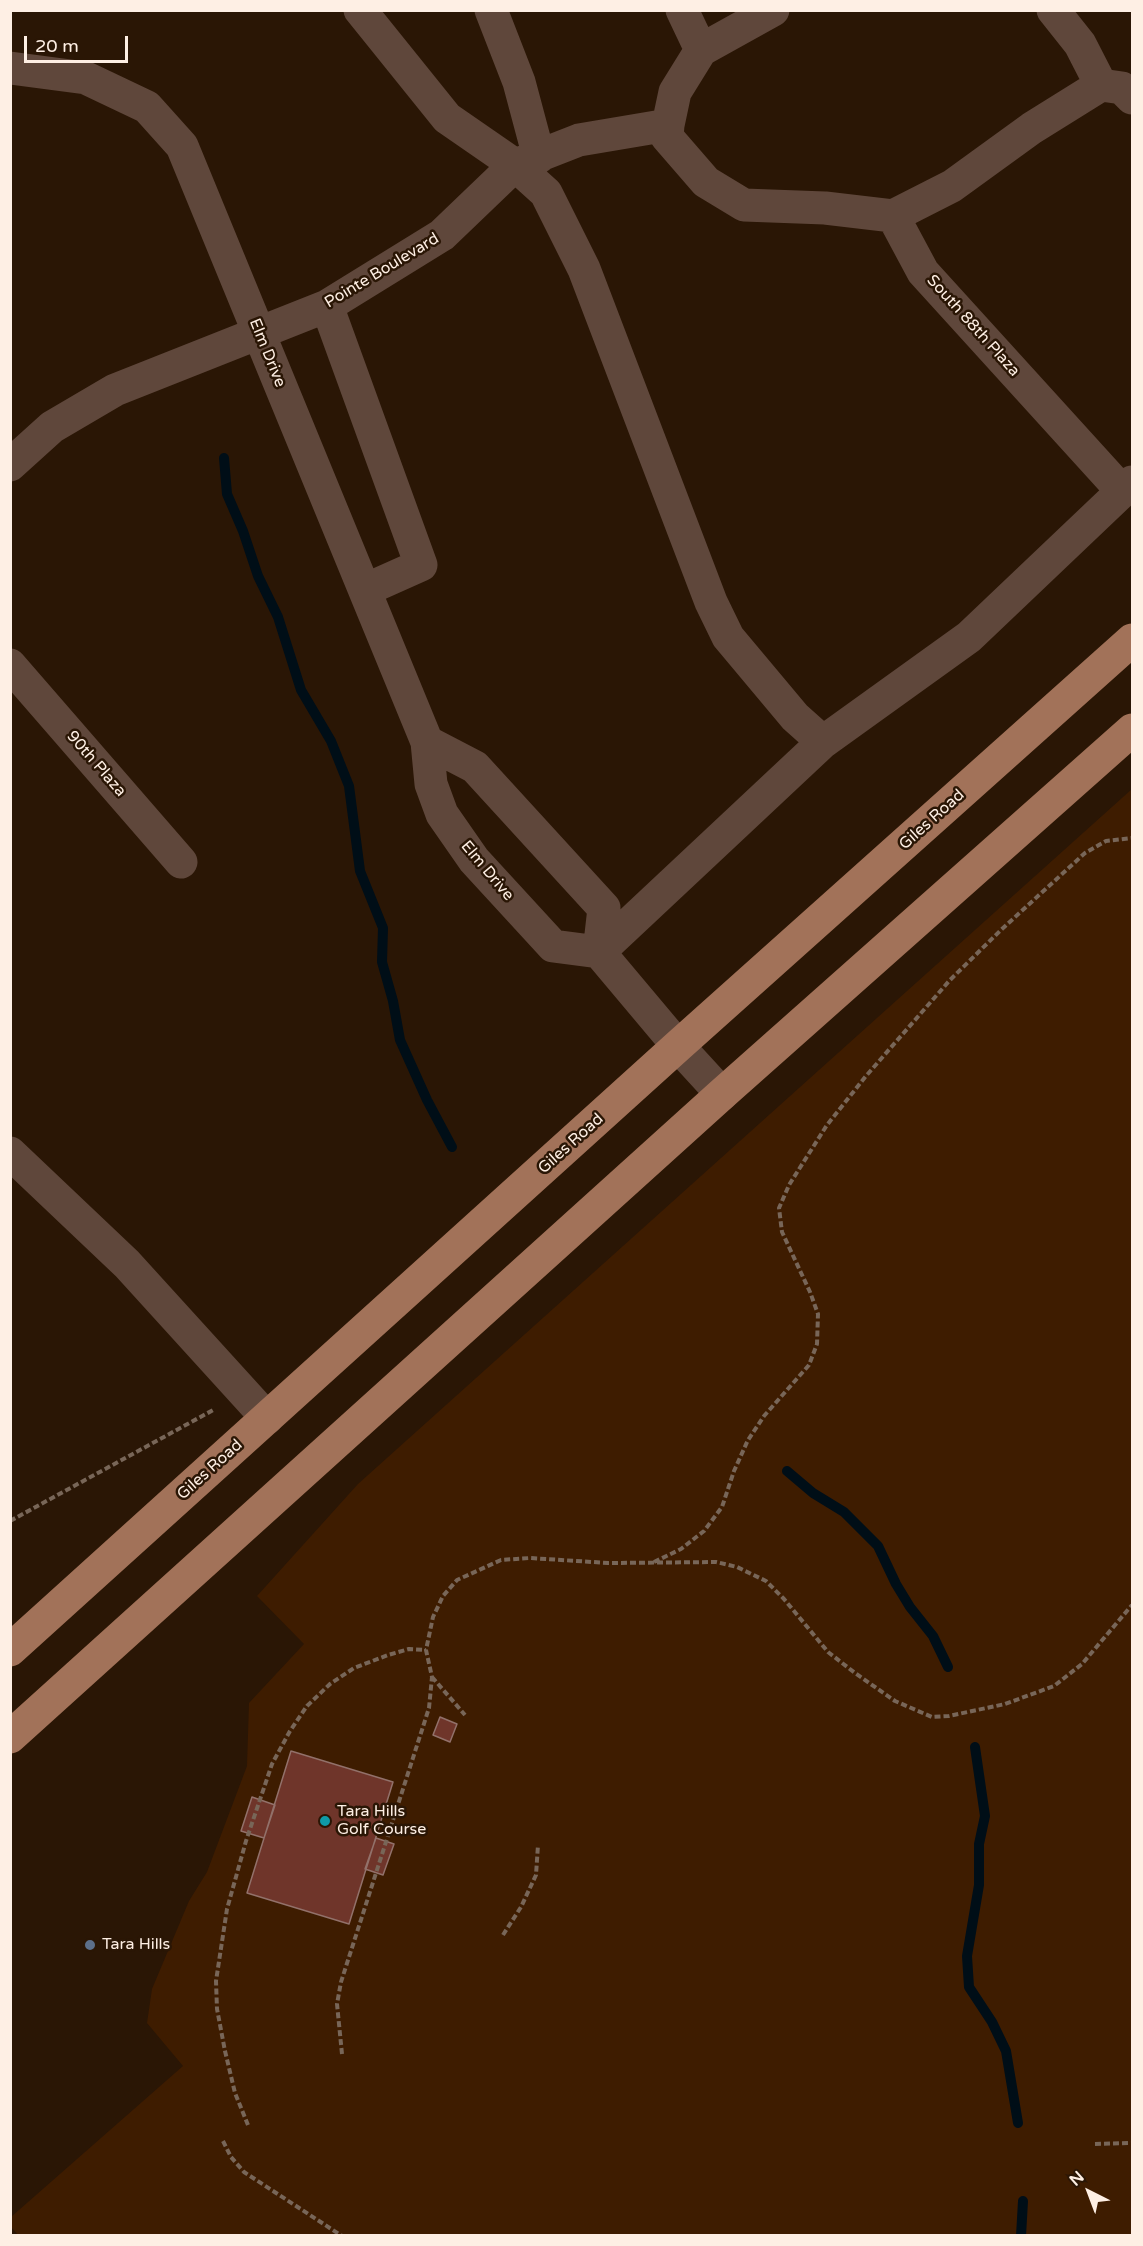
<!DOCTYPE html>
<style>
body{margin:0}
#map{position:relative;width:1143px;height:2246px;overflow:hidden;background:#2a1605;font-family:"Varela Round",sans-serif}
canvas{display:block}
.frame{position:absolute;inset:0;border:12px solid #feefe4;pointer-events:none}
.north{position:absolute;left:1059px;top:2162px;width:60px;height:60px;-webkit-text-stroke:4px #2a1605;paint-order:stroke;rotate:318deg;font-size:16px;font-weight:700;line-height:24px;text-align:center;color:#feefe4}
.north::after{content:'';display:block;margin:auto;width:21px;height:27px;background:#feefe4;clip-path:polygon(50% 0,100% 100%,50% 72%,0 100%)}
.scale{position:absolute;left:24px;top:36px;width:104px;height:27px;box-sizing:border-box;border:3px solid #feefe4;border-top:0;padding-left:8px;font-size:18px;line-height:21px;white-space:nowrap;color:#feefe4;-webkit-text-stroke:4px #2a1605;paint-order:stroke}
</style>
<div id="map">
<canvas width="1143" height="2246"></canvas>
<div class="frame"></div>
<div class="north">N</div>
<div class="scale">20 m</div>
</div>
<script>
const ctx = document.querySelector('canvas').getContext('2d');
ctx.lineJoin = 'round';
function fill(path, color) { ctx.fillStyle = color; ctx.fill(path, 'evenodd'); }
const poly = rows => new Path2D(rows.map(r => 'M' + r).join(''));
function stroke(path, color, width, dash) { ctx.strokeStyle = color; ctx.lineWidth = width; ctx.lineCap = dash ? 'butt' : 'round'; ctx.setLineDash(dash || []); ctx.stroke(path); }
function drawText(font, color, halo, rows, align = 'center') {
  ctx.font = font + ' "Varela Round",sans-serif'; ctx.lineWidth = 5; ctx.setLineDash([]); ctx.textBaseline = 'middle'; ctx.strokeStyle = halo; ctx.fillStyle = color; for (const [text, x, y, turn = 0] of rows) {
    ctx.save(); ctx.translate(x, y); ctx.rotate((+turn || 0) * Math.PI / 180); ctx.textAlign = isNaN(turn) ? turn : align; if (halo) ctx.strokeText(text, 0, 0); ctx.fillText(text, 0, 0); ctx.restore();
  }
}
const green = poly([
 [1132,789,1132,2235,19,2236,11,2227,11,2217,183,2066,147,2023,152,1989,189,1901,207,1872,247,1766,249,1703,304,1644,257,1596,358,1484]
]);
const stream = poly([
 [224,458,227,494,243,531,258,576,278,617,301,690,331,741,349,786,360,871,383,928,382,962,393,1001,400,1040,427,1100,452,1147],
 [787,1471,813,1493,844,1512,878,1546,896,1584,910,1607,933,1636,948,1667],
 [975,1747,985,1816,979,1844,979,1885,967,1956,969,1987,992,2022,1006,2051,1018,2123],
 [1021,2236,1023,2201]
]);
const building = poly([
 [440,1717,457,1724,450,1742,433,1735,440,1717],
 [291,1751,393,1782,349,1924,247,1893,291,1751],
 [252,1797,275,1805,264,1838,241,1831,252,1797],
 [376,1838,394,1844,383,1875,365,1869,376,1838]
]);
const path = poly([
 [10,1521,215,1409],
 [654,1562,681,1549,704,1531,722,1507,734,1471,748,1440,764,1416,809,1365,817,1344,818,1314,810,1292,782,1232,779,1208,789,1185,827,1125,866,1076,950,980,1002,929,1085,853,1106,841,1132,838],
 [432,1677,465,1715],
 [503,1935,521,1907,536,1875,538,1845],
 [342,2054,337,2004,341,1982,429,1708,432,1677,426,1650,433,1617,443,1596,457,1580,501,1560,530,1558,608,1563,716,1562,737,1567,766,1581,784,1599,828,1652,855,1673,895,1701,932,1717,949,1716,1005,1704,1054,1686,1082,1664,1132,1605],
 [248,2125,235,2093,225,2051,217,2009,216,1981,227,1909,246,1841,272,1764,290,1731,307,1706,330,1684,354,1668,388,1655,409,1649,426,1650],
 [223,2141,231,2157,244,2172,342,2236],
 [1095,2144,1132,2143]
]);
const minor = poly([
 [360,10,447,118,515,165,546,193,584,269,711,602,728,637,795,717,823,742],
 [491,10,519,82,539,157],
 [682,10,701,50],
 [1053,10,1080,44,1101,85],
 [10,68,86,78,147,107,182,146,427,742,475,767,604,908,599,952,678,1046,722,1094],
 [1101,85,1122,88,1132,98],
 [668,125,667,137,706,182,744,205,825,208,893,216],
 [893,216,923,272,1122,491],
 [893,216,952,186,1032,128,1101,85],
 [327,306,421,565,365,590],
 [10,465,52,427,115,390,327,306,442,235,515,165,579,140,668,125,675,92,701,50,773,10],
 [10,665,181,862],
 [427,742,431,784,442,814,474,860,553,946,599,952,823,742,969,637,1132,482],
 [10,1153,127,1264,267,1418]
]);
const major = poly([
 [10,1650,678,1046,1132,640],
 [10,1737,722,1094,1132,730]
]);
const markers = [
 [325,1821,6,"#0f9aa8"],
 [90,1945,6,"#5c6f8a"]
];
const streetNames = [
 ["Pointe Boulevard",382,271,-31],
 ["South 88th Plaza",973,326,48],
 ["Elm Drive",267,353,68],
 ["90th Plaza",96,764,49],
 ["Giles Road",932,820,-42],
 ["Elm Drive",487,871,50],
 ["Giles Road",571,1144,-42],
 ["Giles Road",210,1470,-42]
];
const poiNames = [
 ["Tara Hills",337,1812],
 ["Golf Course",337,1830],
 ["Tara Hills",102,1945]
];
fill(green, '#3e1c00');
stroke(stream, '#000e17', 10);
fill(building, '#6f352a');
stroke(building, '#92716a', 1.5);
stroke(path, '#786658', 4, [6, 3]);
stroke(minor, '#5f473b', 33);
stroke(major, '#a27259', 33);
for (const [x, y, r, color] of markers) { const dot = new Path2D(); dot.arc(x, y, r, 0, 2 * Math.PI); ctx.fillStyle = color; ctx.fill(dot); stroke(dot, '#2a1605', 2); }
drawText('16px', '#feefe4', '#2a1605', streetNames);
drawText('16px', '#feefe4', '#2a1605', poiNames, 'left');
</script>
